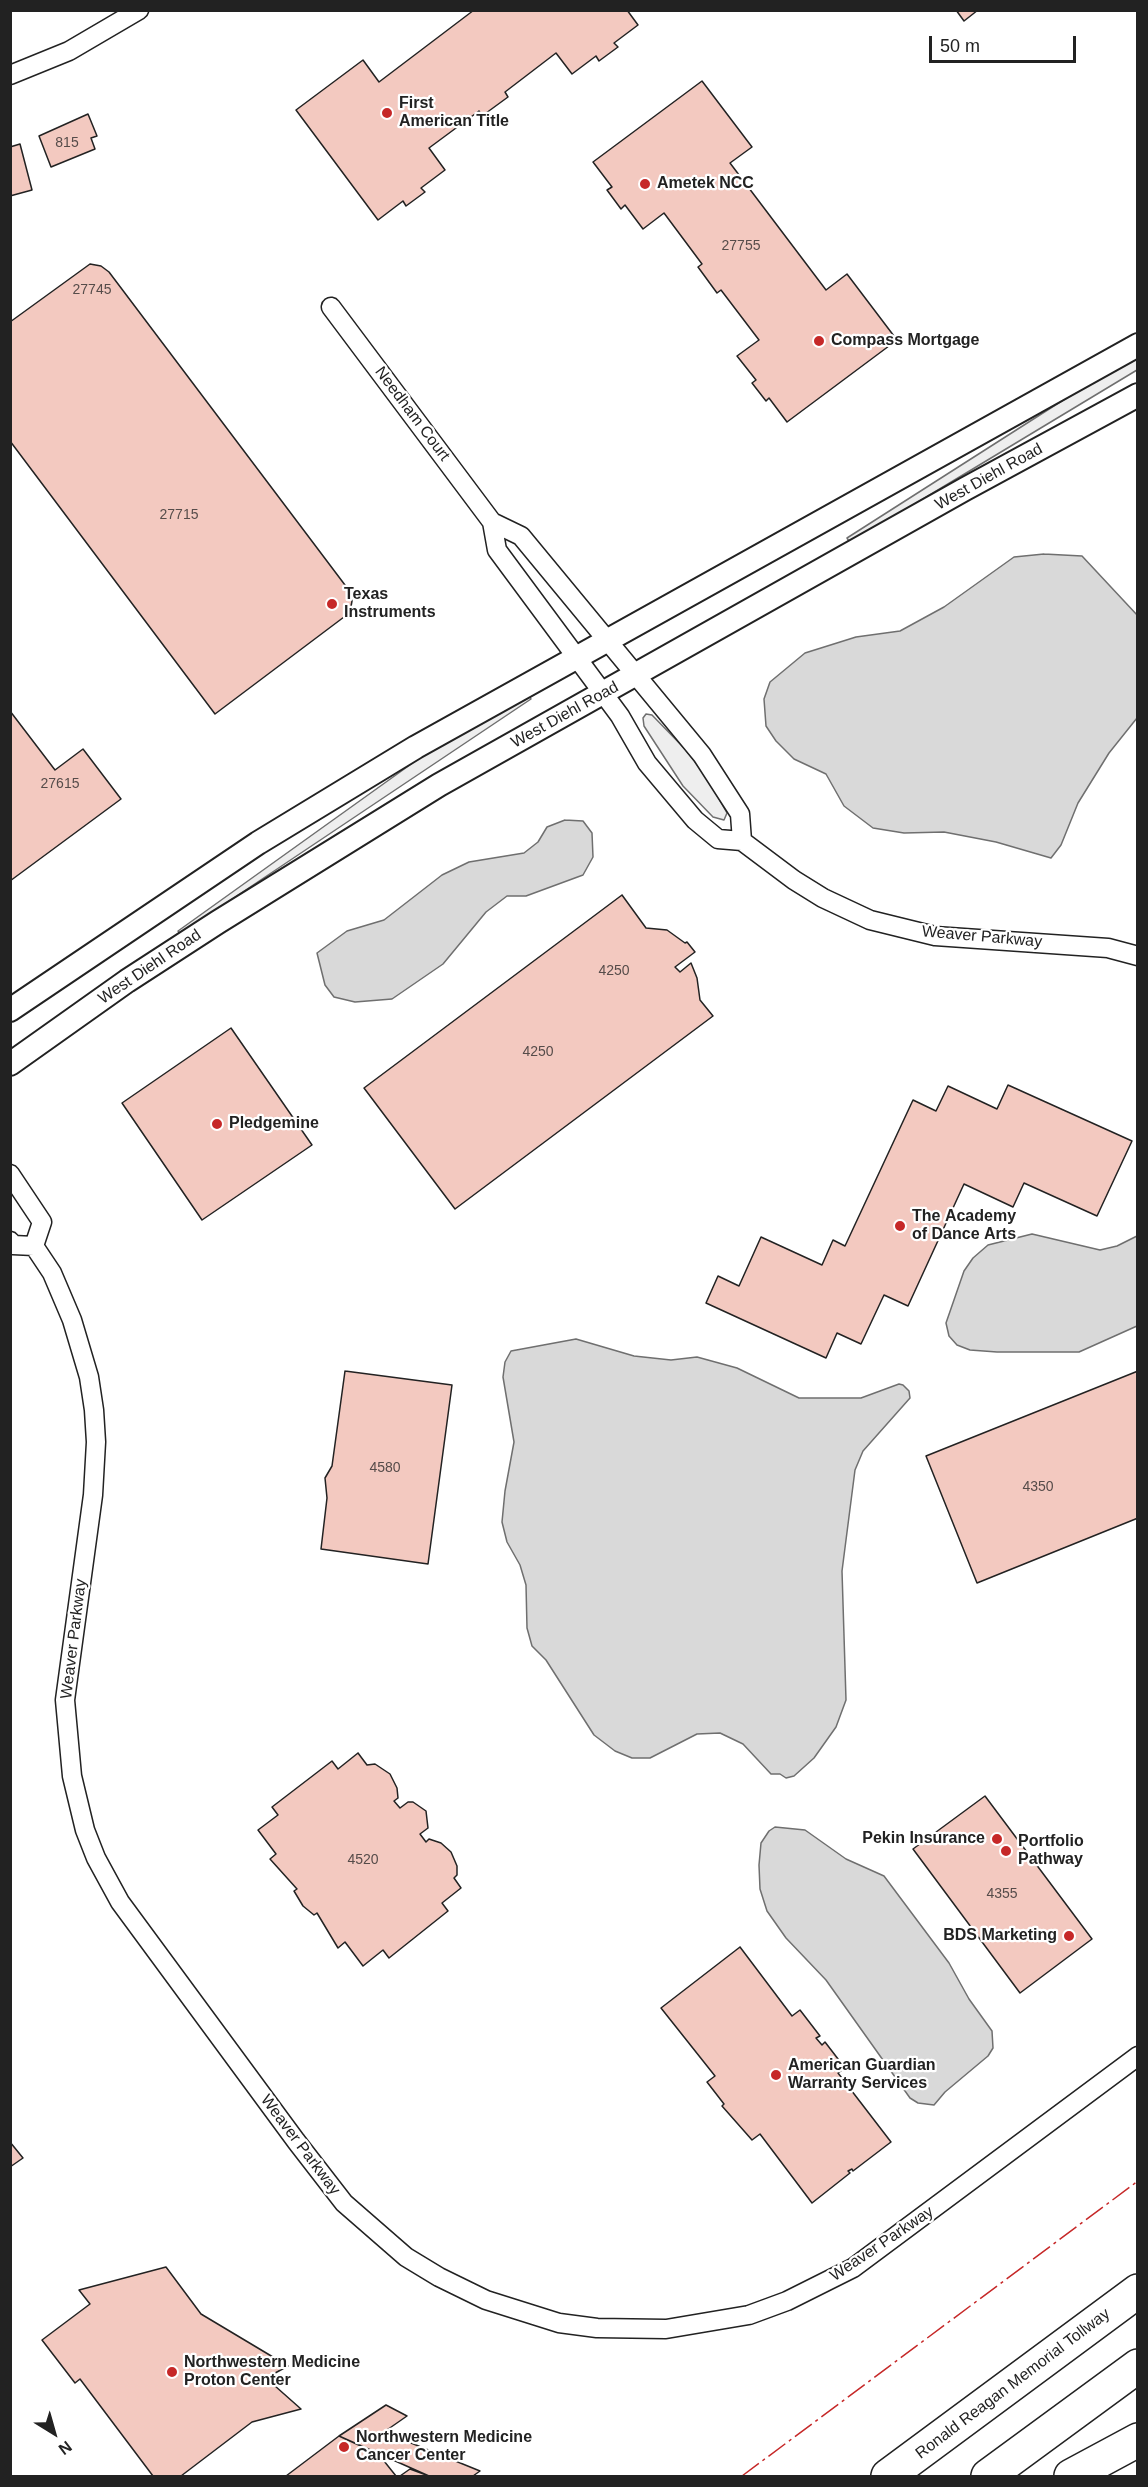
<!DOCTYPE html>
<style>
body{margin:0}
#map{position:relative;width:1148px;height:2487px;overflow:hidden;background:#fff;font-family:Arial,sans-serif}
canvas{display:block}
.frame{position:absolute;inset:0;border:12px solid #222;pointer-events:none}
.north{position:absolute;left:24px;top:2403px;width:60px;height:60px;-webkit-text-stroke:4px #fff;paint-order:stroke;rotate:143deg;font-size:16px;font-weight:700;line-height:24px;text-align:center;color:#222}
.north::after{content:'';display:block;margin:auto;width:21px;height:27px;background:#222;clip-path:polygon(50% 0,100% 100%,50% 72%,0 100%)}
.scale{position:absolute;left:929px;top:36px;width:147px;height:27px;box-sizing:border-box;border:3px solid #222;border-top:0;padding-left:8px;font-size:18px;line-height:21px;white-space:nowrap;color:#222;-webkit-text-stroke:4px #fff;paint-order:stroke}
</style>
<div id="map">
<canvas width="1148" height="2487"></canvas>
<div class="frame"></div>
<div class="north">N</div>
<div class="scale">50 m</div>
</div>
<script>
const ctx = document.querySelector('canvas').getContext('2d');
ctx.lineJoin = 'round';
function fill(path, color) { ctx.fillStyle = color; ctx.fill(path, 'evenodd'); }
const poly = rows => new Path2D(rows.map(r => 'M' + r).join(''));
function stroke(path, color, width, dash) { ctx.strokeStyle = color; ctx.lineWidth = width; ctx.lineCap = dash ? 'butt' : 'round'; ctx.setLineDash(dash || []); ctx.stroke(path); }
function drawText(font, color, halo, rows, align = 'center') {
  ctx.font = font + ' Arial,sans-serif'; ctx.lineWidth = 4.5; ctx.setLineDash([]); ctx.textBaseline = 'middle'; ctx.strokeStyle = halo; ctx.fillStyle = color; for (const [text, x, y, turn = 0] of rows) {
    ctx.save(); ctx.translate(x, y); ctx.rotate((+turn || 0) * Math.PI / 180); ctx.textAlign = isNaN(turn) ? turn : align; if (halo) ctx.strokeText(text, 0, 0); ctx.fillText(text, 0, 0); ctx.restore();
  }
}
const green = poly([
 [1137,357,1137,370,850,543,847,538,1104,374,1137,357],
 [529,695,531,699,180,934,178,931,421,757,529,695],
 [646,714,652,715,685,749,706,776,727,813,724,820,713,817,683,786,644,726,643,718,646,714]
]);
const water = poly([
 [1044,554,1082,556,1138,616,1137,718,1109,753,1078,803,1061,845,1051,858,996,842,944,832,904,833,873,828,844,806,826,774,794,759,776,741,766,726,764,699,770,682,805,653,856,637,900,631,944,607,1014,557,1044,554],
 [565,820,583,821,592,833,593,857,583,875,526,896,507,896,486,912,443,964,392,999,355,1002,334,997,325,985,317,953,347,931,384,920,442,875,469,862,524,853,538,842,547,827,565,820],
 [1032,1234,1100,1250,1117,1246,1137,1236,1137,1326,1079,1352,997,1352,970,1350,957,1345,949,1336,946,1323,964,1271,973,1258,988,1245,1032,1234],
 [576,1339,634,1356,671,1360,697,1357,737,1368,799,1398,861,1398,899,1384,903,1385,909,1391,910,1398,863,1451,855,1470,842,1571,846,1700,836,1727,814,1758,794,1776,786,1778,780,1774,771,1774,743,1744,720,1733,697,1734,650,1758,632,1758,615,1751,594,1735,546,1660,532,1646,527,1628,526,1585,520,1565,507,1542,502,1522,505,1491,514,1442,503,1377,505,1362,511,1351,576,1339],
 [775,1827,805,1830,846,1859,884,1876,949,1963,969,1999,992,2031,993,2048,988,2056,945,2092,934,2105,918,2103,910,2098,826,1980,786,1938,767,1911,760,1889,759,1865,761,1843,769,1831,775,1827]
]);
const building = poly([
 [474,10,627,10,638,25,614,43,618,47,599,61,596,56,572,74,556,53,505,92,508,97,482,116,479,111,429,148,445,170,421,188,425,192,406,206,403,201,378,220,296,110,363,60,379,82,474,10],
 [956,10,978,10,964,21,956,10],
 [702,81,752,147,730,163,826,290,847,274,897,340,787,422,769,398,766,401,752,383,756,380,737,356,759,340,721,290,717,293,698,267,702,264,664,213,643,229,625,205,621,209,607,190,612,187,593,162,702,81],
 [88,114,97,136,91,138,95,149,51,167,39,136,88,114],
 [20,144,32,190,10,196,10,147,20,144],
 [90,264,101,266,109,272,348,589,352,601,350,612,344,617,215,714,10,441,10,322,90,264],
 [10,711,55,770,83,749,121,799,10,881,10,711],
 [622,895,646,928,667,930,685,943,687,942,695,952,675,967,680,972,691,963,697,978,700,1000,713,1016,455,1209,364,1088,622,895],
 [231,1028,312,1145,202,1220,122,1103,231,1028],
 [1008,1085,1132,1141,1097,1216,1024,1183,1013,1207,964,1184,908,1306,884,1295,861,1344,837,1333,826,1358,706,1303,718,1276,739,1286,761,1237,822,1265,833,1240,845,1246,913,1100,936,1111,948,1086,997,1109,1008,1085],
 [345,1371,452,1385,428,1564,321,1549,327,1498,325,1478,332,1466,345,1371],
 [1138,1371,1138,1518,977,1583,926,1456,1138,1371],
 [358,1753,367,1765,375,1764,390,1774,397,1788,398,1798,394,1801,400,1808,408,1802,413,1802,426,1811,428,1828,420,1834,426,1842,429,1839,441,1843,451,1852,457,1866,457,1875,454,1878,461,1888,442,1903,448,1911,389,1958,383,1950,363,1966,345,1942,338,1948,317,1913,314,1915,303,1906,294,1891,297,1889,270,1859,276,1854,258,1830,278,1815,272,1807,332,1761,338,1769,358,1753],
 [985,1796,1092,1939,1020,1993,913,1849,985,1796],
 [740,1947,792,2016,800,2010,820,2036,816,2038,822,2045,825,2042,845,2068,838,2073,891,2142,853,2171,852,2169,848,2171,850,2173,812,2203,760,2134,752,2140,722,2106,724,2104,707,2082,715,2076,661,2008,740,1947],
 [10,2142,23,2158,10,2167,10,2142],
 [166,2267,201,2314,288,2366,266,2378,301,2409,252,2422,181,2476,153,2476,80,2379,75,2383,42,2340,90,2304,79,2290,166,2267],
 [386,2405,407,2416,384,2432,480,2471,473,2476,429,2476,339,2436,386,2405],
 [339,2436,387,2458,384,2461,396,2476,286,2476,339,2436],
 [410,2469,429,2476,400,2476,410,2469]
]);
const minor = poly([
 [10,75,69,51,139,10],
 [331,307,492,522,521,536,702,755,740,814,742,841],
 [492,522,497,550,620,716,647,763,695,820,718,839,742,841,794,880,823,898,870,920,935,936,1108,948,1138,956],
 [10,1174,42,1222,34,1246],
 [10,1241,13,1245,34,1246],
 [34,1246,52,1273,72,1320,89,1377,94,1410,96,1442,93,1495,65,1700,72,1776,85,1830,96,1858,120,1902,296,2141,344,2203,406,2257,439,2277,486,2300,559,2323,597,2328,666,2329,749,2315,787,2301,853,2268,1138,2056]
]);
const tertiary = poly([
 [10,1010,258,843,416,747,1138,345],
 [10,1064,127,981,218,922,439,785,965,489,1138,395]
]);
const motorway = poly([
 [888,2476,1138,2291],
 [988,2476,1138,2366],
 [1071,2476,1138,2440]
]);
const power = poly([
 [742,2476,1138,2181]
]);
const markers = [
 [387,113,6,"#c62828"],
 [645,184,6,"#c62828"],
 [819,341,6,"#c62828"],
 [332,604,6,"#c62828"],
 [217,1124,6,"#c62828"],
 [900,1226,6,"#c62828"],
 [997,1839,6,"#c62828"],
 [1006,1851,6,"#c62828"],
 [1069,1936,6,"#c62828"],
 [776,2075,6,"#c62828"],
 [172,2372,6,"#c62828"],
 [344,2447,6,"#c62828"]
];
const numberNames = [
 ["815",67,143],
 ["27755",741,246],
 ["27745",92,290],
 ["27715",179,515],
 ["27615",60,784],
 ["4250",614,971],
 ["4250",538,1052],
 ["4580",385,1468],
 ["4350",1038,1487],
 ["4520",363,1860],
 ["4355",1002,1894]
];
const poiNames = [
 ["First",399,104],
 ["American Title",399,122],
 ["Ametek NCC",657,184],
 ["Compass Mortgage",831,341],
 ["Texas",344,595],
 ["Instruments",344,613],
 ["Pledgemine",229,1124],
 ["The Academy",912,1217],
 ["of Dance Arts",912,1235],
 ["Pekin Insurance",985,1839,"right"],
 ["Portfolio",1018,1842],
 ["Pathway",1018,1860],
 ["BDS Marketing",1057,1936,"right"],
 ["American Guardian",788,2066],
 ["Warranty Services",788,2084],
 ["Northwestern Medicine",184,2363],
 ["Proton Center",184,2381],
 ["Northwestern Medicine",356,2438],
 ["Cancer Center",356,2456]
];
const streetNames = [
 ["Needham Court",412,414,53],
 ["West Diehl Road",989,477,-29],
 ["West Diehl Road",565,715,-29],
 ["Weaver Parkway",982,937,5],
 ["West Diehl Road",150,967,-34],
 ["Weaver Parkway",74,1639,-83],
 ["Weaver Parkway",300,2145,53],
 ["Weaver Parkway",882,2244,-34],
 ["Ronald Reagan Memorial Tollway",1013,2384,-37]
];
fill(green, '#eee');
stroke(green, '#6f6f6f', 1.5);
fill(water, '#d9d9d9');
stroke(water, '#6f6f6f', 1.5);
fill(building, '#f3c9c0');
stroke(building, '#222', 1.5);
stroke(minor, '#222', 21);
stroke(tertiary, '#222', 26);
stroke(motorway, '#222', 36);
stroke(minor, '#fff', 18);
stroke(tertiary, '#fff', 22);
stroke(motorway, '#fff', 33);
stroke(power, '#c62828', 1.5, [21, 4.5, 3, 4.5]);
for (const [x, y, r, color] of markers) { const dot = new Path2D(); dot.arc(x, y, r, 0, 2 * Math.PI); ctx.fillStyle = color; ctx.fill(dot); stroke(dot, '#fff', 2); }
drawText('14px', '#564c4a', null, numberNames);
drawText('bold 16px', '#222', '#fff', poiNames, 'left');
drawText('16px', '#222', '#fff', streetNames);
</script>
